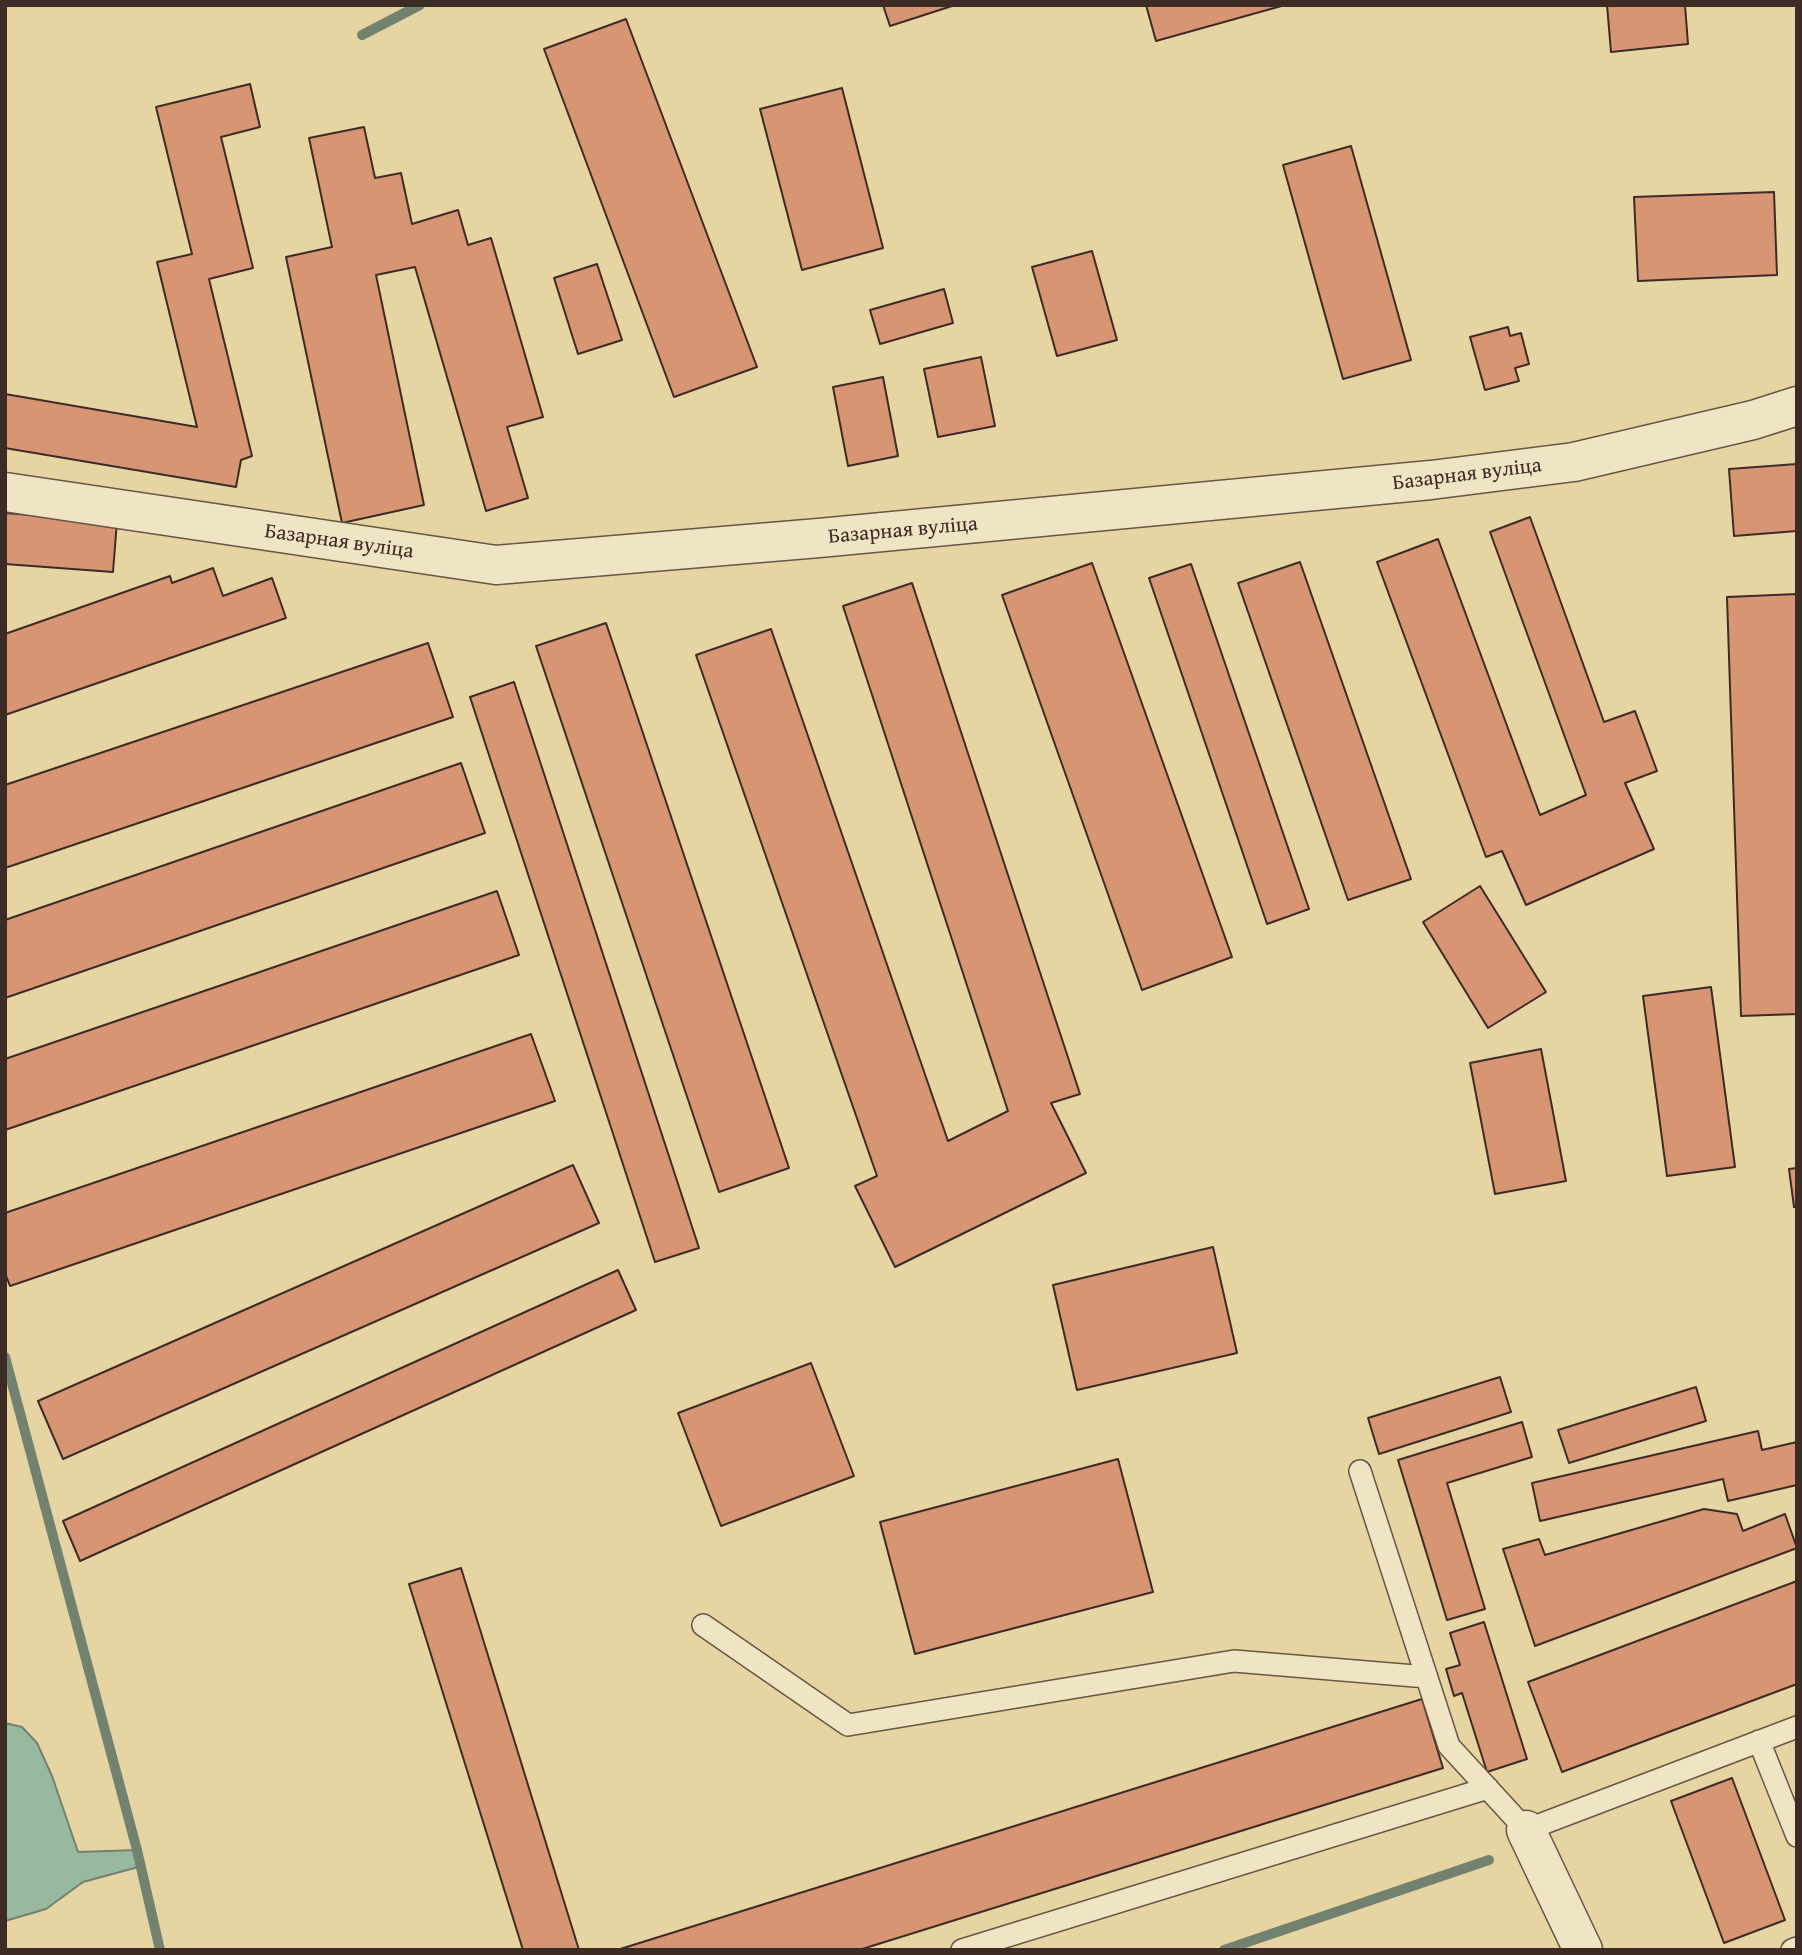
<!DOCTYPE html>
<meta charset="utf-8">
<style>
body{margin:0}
#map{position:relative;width:1802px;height:1955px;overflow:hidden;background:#e6d5a3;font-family:"Gentium Book Plus",serif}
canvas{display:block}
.frame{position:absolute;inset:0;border:7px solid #3d2c26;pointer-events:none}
</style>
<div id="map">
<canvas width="1802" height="1955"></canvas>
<div class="frame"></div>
</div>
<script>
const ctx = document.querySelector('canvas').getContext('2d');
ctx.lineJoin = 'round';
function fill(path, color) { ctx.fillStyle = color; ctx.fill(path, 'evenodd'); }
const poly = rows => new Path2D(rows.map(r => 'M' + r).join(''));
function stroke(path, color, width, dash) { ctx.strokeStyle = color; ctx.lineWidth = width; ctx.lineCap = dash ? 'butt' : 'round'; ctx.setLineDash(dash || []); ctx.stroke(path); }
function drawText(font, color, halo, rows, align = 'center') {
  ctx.font = font + ' "Gentium Book Plus",serif'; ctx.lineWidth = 5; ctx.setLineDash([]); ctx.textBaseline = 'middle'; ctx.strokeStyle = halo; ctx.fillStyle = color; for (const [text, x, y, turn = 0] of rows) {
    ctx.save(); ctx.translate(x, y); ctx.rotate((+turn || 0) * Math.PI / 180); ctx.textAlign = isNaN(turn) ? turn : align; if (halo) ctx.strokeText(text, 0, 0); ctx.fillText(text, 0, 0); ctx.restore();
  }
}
const water = poly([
 [5,1723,22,1727,37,1743,52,1776,78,1852,137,1850,142,1866,83,1882,46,1909,5,1921,5,1723]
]);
const stream = poly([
 [362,35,420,5],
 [5,1357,137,1850,160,1950],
 [1224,1950,1489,1860]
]);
const building = poly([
 [883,5,952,5,952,6,890,26,883,5],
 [1146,5,1285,5,1156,41,1146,5],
 [1607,5,1685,5,1688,44,1611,52,1607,5],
 [626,19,757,367,674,397,544,49,626,19],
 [250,84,260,127,221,137,253,268,209,279,252,456,241,460,236,487,5,448,5,394,197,427,157,262,192,254,156,107,250,84],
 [842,88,883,248,802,270,760,109,842,88],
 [364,127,375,178,401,173,412,224,458,210,468,245,491,238,543,417,507,427,528,498,486,511,415,267,376,275,424,505,342,523,286,257,332,247,309,138,364,127],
 [1351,146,1411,360,1343,379,1283,165,1351,146],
 [1774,192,1777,275,1638,281,1634,197,1774,192],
 [1092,251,1117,340,1057,356,1032,267,1092,251],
 [597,264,622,340,578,354,554,278,597,264],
 [944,289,953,323,880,344,870,310,944,289],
 [1508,327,1510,336,1521,333,1529,364,1515,368,1519,381,1485,390,1470,337,1508,327],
 [981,357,995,426,938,437,924,369,981,357],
 [883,377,898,456,848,466,833,387,883,377],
 [1797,464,1797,531,1734,536,1729,469,1797,464],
 [5,513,117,521,113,572,5,564,5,513],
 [1530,517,1604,722,1635,711,1657,771,1625,783,1654,849,1526,905,1502,851,1486,857,1377,562,1438,539,1540,815,1586,795,1490,532,1530,517],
 [1300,562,1411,879,1348,900,1238,583,1300,562],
 [1092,563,1232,957,1142,990,1002,595,1092,563],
 [1191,564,1309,909,1267,924,1149,578,1191,564],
 [213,568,223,596,272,578,286,618,5,715,5,634,170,576,172,583,213,568],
 [912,583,1080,1094,1051,1103,1086,1173,895,1267,855,1186,877,1176,696,655,771,629,948,1141,1008,1111,843,606,912,583],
 [1797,594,1797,1014,1741,1016,1727,597,1797,594],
 [606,623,789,1168,719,1192,536,646,606,623],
 [428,643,453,717,5,868,5,785,428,643],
 [514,682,699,1248,655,1262,470,697,514,682],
 [461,763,485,833,5,998,5,920,461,763],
 [1480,886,1546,992,1488,1028,1423,922,1480,886],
 [497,891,519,955,5,1130,5,1059,497,891],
 [1711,987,1735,1167,1667,1176,1643,996,1711,987],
 [531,1034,555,1101,10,1286,5,1273,5,1213,531,1034],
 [1541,1049,1566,1181,1495,1194,1470,1063,1541,1049],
 [573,1165,599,1223,63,1459,38,1401,573,1165],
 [1797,1168,1797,1207,1794,1207,1789,1169,1797,1168],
 [1213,1247,1237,1353,1077,1390,1053,1285,1213,1247],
 [618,1270,636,1310,80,1561,63,1521,618,1270],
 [811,1363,854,1476,721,1526,678,1413,811,1363],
 [1500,1377,1511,1412,1379,1454,1368,1418,1500,1377],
 [1696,1387,1706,1421,1569,1463,1558,1430,1696,1387],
 [1522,1422,1532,1457,1447,1483,1485,1609,1447,1620,1398,1460,1522,1422],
 [1758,1431,1762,1450,1797,1442,1797,1485,1728,1501,1723,1479,1540,1521,1532,1483,1758,1431],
 [1118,1459,1153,1592,915,1654,880,1522,1118,1459],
 [1704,1509,1737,1514,1743,1531,1785,1514,1797,1548,1535,1646,1503,1549,1539,1539,1545,1555,1704,1509],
 [461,1568,579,1950,523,1950,409,1584,461,1568],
 [1797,1581,1797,1684,1562,1772,1528,1682,1797,1581],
 [1484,1622,1527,1759,1487,1772,1462,1693,1454,1696,1446,1669,1460,1665,1450,1633,1484,1622],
 [1422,1699,1443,1768,859,1950,617,1950,1422,1699],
 [1732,1778,1785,1920,1724,1943,1671,1801,1732,1778]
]);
const lane = poly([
 [1360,1471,1449,1746,1526,1830,1797,1727],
 [703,1625,848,1725,1234,1661,1427,1677],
 [1759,1741,1797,1836],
 [962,1950,1488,1788],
 [1792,1950,1797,1948]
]);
const street = poly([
 [5,492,496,565,819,538,1431,480,1574,462,1753,420,1797,406],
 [1526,1830,1583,1950]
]);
const streetNames = [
 ["Базарная вуліца",1467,475,-7],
 ["Базарная вуліца",903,531,-5],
 ["Базарная вуліца",339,542,8]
];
fill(water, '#97b9a0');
stroke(water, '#73816f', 2);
stroke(stream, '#73816f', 10);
fill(building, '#d79574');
stroke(building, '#3d2c26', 2);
stroke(lane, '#675645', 24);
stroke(street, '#675645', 41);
stroke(lane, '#efe4c3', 21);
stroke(street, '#efe4c3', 38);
drawText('21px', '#3d2c26', '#efe4c3', streetNames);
</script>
